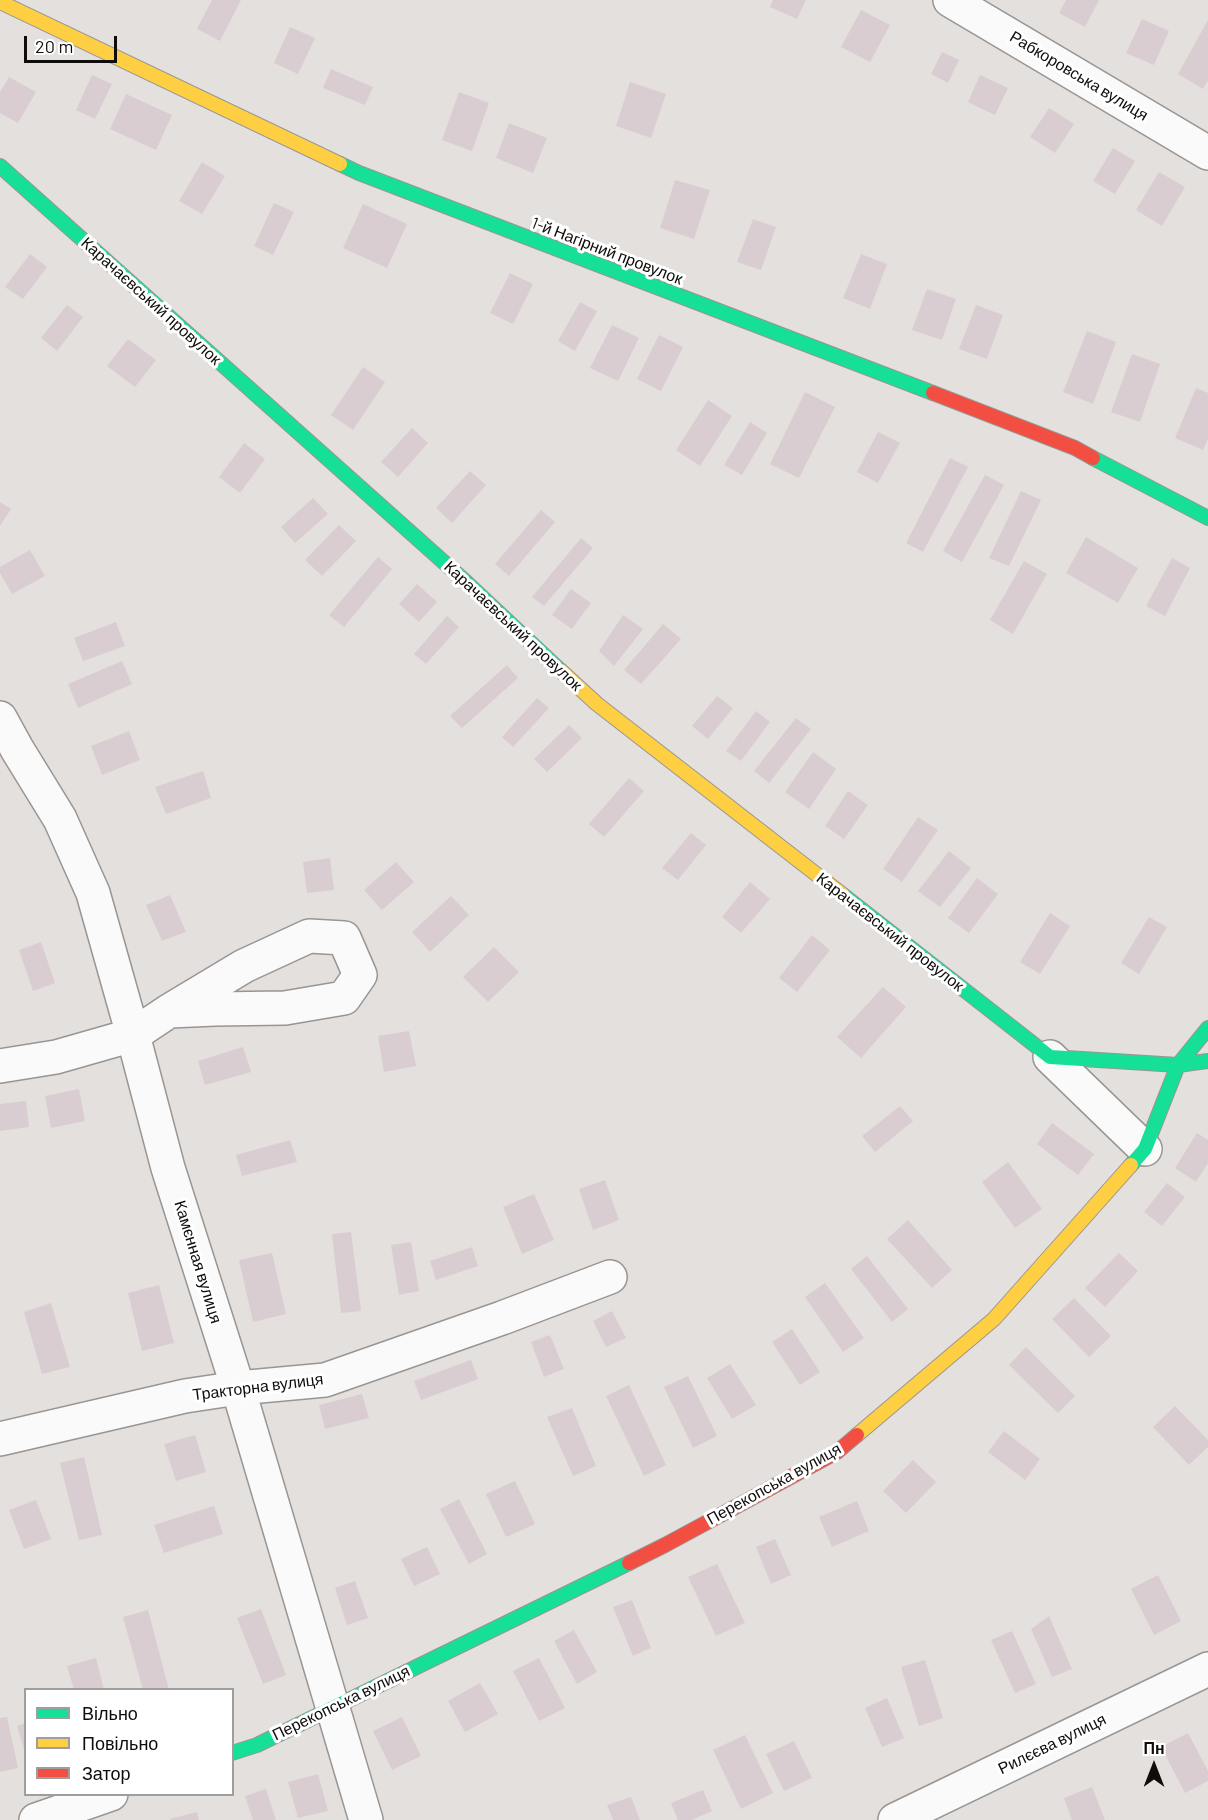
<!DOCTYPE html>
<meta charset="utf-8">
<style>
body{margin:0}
#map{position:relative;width:1208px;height:1820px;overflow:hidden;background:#e3e0dd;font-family:Barlow,sans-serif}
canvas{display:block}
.legend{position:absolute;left:24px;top:1688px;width:210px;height:108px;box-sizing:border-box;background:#fff;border:2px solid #9f9e9e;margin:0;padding:8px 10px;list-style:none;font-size:18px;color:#0f0d0c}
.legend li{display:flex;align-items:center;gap:12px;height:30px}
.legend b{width:30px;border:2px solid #9f9e9e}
.north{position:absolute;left:1124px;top:1736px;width:60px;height:60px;-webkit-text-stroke:4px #fff;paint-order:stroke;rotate:0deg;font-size:16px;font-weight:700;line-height:24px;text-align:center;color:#0f0d0c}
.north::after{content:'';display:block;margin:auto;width:21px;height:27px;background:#0f0d0c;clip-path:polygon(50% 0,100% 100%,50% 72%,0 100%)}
.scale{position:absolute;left:24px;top:36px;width:93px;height:27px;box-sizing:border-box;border:3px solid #0f0d0c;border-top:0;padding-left:8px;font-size:18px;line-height:21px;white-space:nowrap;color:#0f0d0c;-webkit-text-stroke:4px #fff;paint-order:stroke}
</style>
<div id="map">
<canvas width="1208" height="1820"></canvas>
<ul class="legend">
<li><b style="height:8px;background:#16e098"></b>Вільно</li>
<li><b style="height:8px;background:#ffcf43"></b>Повільно</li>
<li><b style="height:8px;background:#f24e42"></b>Затор</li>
</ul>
<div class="north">Пн</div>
<div class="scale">20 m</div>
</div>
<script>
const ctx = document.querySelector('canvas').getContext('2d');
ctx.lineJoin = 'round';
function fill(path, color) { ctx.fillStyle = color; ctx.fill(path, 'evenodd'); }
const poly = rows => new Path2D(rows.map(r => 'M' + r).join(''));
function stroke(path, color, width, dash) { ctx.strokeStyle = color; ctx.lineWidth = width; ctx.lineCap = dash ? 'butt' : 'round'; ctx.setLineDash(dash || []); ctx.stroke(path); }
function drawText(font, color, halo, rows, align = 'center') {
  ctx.font = font + ' Barlow,sans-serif'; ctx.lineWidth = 6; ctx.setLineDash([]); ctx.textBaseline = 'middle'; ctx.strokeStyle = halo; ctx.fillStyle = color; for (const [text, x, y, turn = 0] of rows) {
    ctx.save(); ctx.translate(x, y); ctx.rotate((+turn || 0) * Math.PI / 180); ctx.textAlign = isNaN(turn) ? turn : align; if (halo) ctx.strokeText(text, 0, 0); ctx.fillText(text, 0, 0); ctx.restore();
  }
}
const building = poly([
 [212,0,241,0,220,41,197,29],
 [773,0,806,0,797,19,770,7],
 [1066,0,1099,0,1085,27,1059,13],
 [861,10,890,25,870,62,841,47],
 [1142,19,1169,31,1154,65,1126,53],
 [1208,20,1208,80,1203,89,1178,74],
 [290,27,315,38,298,74,274,63],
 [942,52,959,60,948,83,931,74],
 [331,69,373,87,365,105,323,88],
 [92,75,112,84,95,119,76,110],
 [980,75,1008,88,995,115,968,102],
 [9,77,36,92,18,123,0,113,0,92],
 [630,82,666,94,651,138,616,126],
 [459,92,489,103,472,151,442,140],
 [126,94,172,115,156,150,110,129],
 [1049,108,1074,124,1055,153,1030,137],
 [509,123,547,138,533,173,496,158],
 [1113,148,1135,161,1115,194,1093,181],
 [202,162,225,176,202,214,179,201],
 [1159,172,1185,187,1162,226,1136,210],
 [675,180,710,190,694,239,660,228],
 [274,203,294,212,273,255,254,246],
 [363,204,407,224,387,268,343,248],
 [753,219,776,227,761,270,737,262],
 [30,254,47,267,23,299,5,287],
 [861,254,887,264,870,309,843,298],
 [510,273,533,284,513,324,490,313],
 [927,289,956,299,942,340,912,330],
 [580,302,597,311,575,351,558,341],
 [67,305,83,317,57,351,41,338],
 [976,305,1003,315,987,359,959,349],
 [612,325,639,338,618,381,590,368],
 [1087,331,1116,342,1093,404,1063,392],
 [659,335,683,347,661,391,637,379],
 [128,339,156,360,135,387,107,366],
 [1132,354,1160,364,1140,422,1111,412],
 [363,367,385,382,353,430,331,415],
 [1196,388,1208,393,1208,439,1203,450,1175,438],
 [805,392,835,407,799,478,770,464],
 [708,400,732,416,700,466,676,450],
 [750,422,767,433,742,475,724,465],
 [412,428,428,443,398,477,381,462],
 [878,432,900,443,878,483,857,472],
 [244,443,265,459,240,493,219,477],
 [950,458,968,467,923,552,906,543],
 [470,471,486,485,452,523,436,508],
 [985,475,1004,485,962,562,943,551],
 [1021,491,1041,500,1009,566,989,558],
 [313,498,328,514,295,543,281,527],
 [0,502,11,509,0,526],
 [541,510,555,522,509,576,495,564],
 [339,525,356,541,322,576,305,560],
 [1086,537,1138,568,1118,603,1066,573],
 [581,538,593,548,544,606,532,597],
 [30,550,45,576,12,594,0,573,0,567],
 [378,557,392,569,344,627,329,615],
 [1172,558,1190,568,1165,616,1146,606],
 [1024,561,1047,574,1013,634,990,620],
 [417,584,437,602,419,622,399,604],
 [571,589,591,603,572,629,552,615],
 [623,615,643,629,614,666,599,651],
 [447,616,459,627,426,664,414,654],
 [116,622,125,646,83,661,74,638],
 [663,624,681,639,641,684,624,670],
 [122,661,132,684,78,708,68,684],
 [507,665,518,678,462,728,450,716],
 [717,696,733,708,708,739,692,726],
 [537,698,549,708,513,747,502,737],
 [756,711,770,722,741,761,726,751],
 [796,718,811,729,769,783,754,771],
 [569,725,582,738,547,772,534,759],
 [129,731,140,760,102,775,91,746],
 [813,752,836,769,809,809,785,792],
 [203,771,211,798,166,814,155,787],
 [629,778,644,791,604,837,589,824],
 [848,791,868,805,844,839,825,826],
 [918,817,938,830,902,882,883,869],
 [691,833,706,845,678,880,662,868],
 [949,851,971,868,940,907,918,891],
 [330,858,334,890,307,893,303,862],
 [396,862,414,882,382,910,364,890],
 [977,878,998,894,969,933,948,918],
 [750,882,770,899,741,933,722,917],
 [170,895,186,932,162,941,146,905],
 [451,896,469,915,430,952,412,932],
 [1050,913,1070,926,1040,974,1020,962],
 [1149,917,1167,927,1139,974,1121,963],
 [812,935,830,950,797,992,779,978],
 [41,942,55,983,33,991,19,950],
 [494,947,519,972,488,1002,463,977],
 [883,987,906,1007,861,1058,837,1037],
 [409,1031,416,1066,384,1072,378,1036],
 [243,1047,251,1072,205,1085,198,1061],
 [79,1089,85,1121,51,1128,45,1096],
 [26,1101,29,1127,0,1131,0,1104],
 [900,1106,913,1121,875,1152,862,1136],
 [1052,1123,1094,1154,1078,1175,1037,1144],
 [1197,1133,1208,1140,1208,1163,1196,1182,1175,1168],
 [290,1140,297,1162,242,1176,236,1155],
 [1008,1162,1042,1209,1015,1228,982,1182],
 [605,1180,619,1220,593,1230,579,1189],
 [1167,1183,1185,1197,1162,1226,1144,1212],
 [534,1194,554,1240,522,1254,503,1207],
 [908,1220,952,1270,932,1288,887,1239],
 [351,1232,361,1311,341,1313,332,1234],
 [411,1242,419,1291,399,1295,391,1245],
 [472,1247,478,1266,436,1280,430,1261],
 [272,1253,286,1314,253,1322,239,1260],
 [1119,1253,1138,1271,1105,1307,1085,1288],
 [867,1256,908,1309,892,1322,851,1269],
 [825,1283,864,1338,843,1352,805,1297],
 [159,1285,174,1343,142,1351,128,1293],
 [1074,1298,1111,1336,1089,1357,1052,1319],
 [51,1303,70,1367,42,1374,24,1312],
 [612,1311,626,1338,606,1347,593,1321],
 [792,1329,820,1372,800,1385,772,1342],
 [550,1335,564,1369,544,1377,531,1342],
 [1026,1347,1075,1396,1058,1413,1009,1365],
 [471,1360,478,1379,421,1400,414,1381],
 [730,1364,756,1405,732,1419,707,1378],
 [688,1376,717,1436,693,1448,664,1387],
 [629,1385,666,1465,644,1476,606,1396],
 [362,1394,369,1418,325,1429,319,1405],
 [1175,1406,1208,1440,1208,1447,1189,1465,1153,1427],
 [572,1408,596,1466,573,1476,547,1417],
 [1004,1431,1040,1459,1025,1480,988,1452],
 [195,1435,206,1472,176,1481,164,1444],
 [84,1457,102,1535,79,1540,60,1463],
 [913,1460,936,1482,906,1513,883,1491],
 [515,1481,535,1524,506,1537,486,1494],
 [459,1499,487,1554,469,1564,440,1509],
 [36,1500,51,1539,24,1549,9,1510],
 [857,1501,869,1531,832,1547,819,1517],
 [214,1506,223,1534,164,1553,154,1525],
 [775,1539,791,1575,771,1584,756,1547],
 [427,1547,440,1574,414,1586,401,1559],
 [717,1564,745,1623,716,1636,688,1577],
 [1158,1575,1181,1621,1154,1635,1131,1589],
 [355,1581,368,1618,347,1625,335,1588],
 [632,1600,651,1648,633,1656,613,1607],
 [261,1609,286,1675,263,1684,237,1618],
 [148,1610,169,1690,143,1690,123,1617],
 [1049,1616,1072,1669,1052,1677,1031,1629],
 [574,1630,597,1672,577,1684,554,1641],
 [1012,1631,1036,1684,1015,1693,991,1640],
 [96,1658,104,1690,74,1690,67,1666],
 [539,1658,565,1708,539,1721,513,1671],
 [925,1660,943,1718,919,1726,901,1667],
 [480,1683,498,1714,465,1732,448,1701],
 [887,1698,904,1738,882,1747,865,1708],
 [7,1717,18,1768,0,1772,0,1718],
 [402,1717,421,1756,392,1770,373,1731],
 [26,1723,26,1752,25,1752,17,1726],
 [1188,1733,1208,1771,1208,1781,1185,1793,1161,1747],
 [745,1735,773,1793,741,1809,713,1750],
 [794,1741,812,1778,784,1791,766,1754],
 [318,1774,328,1811,298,1818,288,1782],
 [1092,1787,1105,1820,1072,1820,1064,1798],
 [266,1789,276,1820,253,1820,245,1796],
 [703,1790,712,1811,692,1820,678,1820,671,1803],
 [631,1797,640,1820,613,1820,607,1805],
 [197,1812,199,1820,170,1820,170,1819]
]);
const street = poly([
 [950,0,1208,153],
 [0,718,17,749,60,819,93,893,133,1035,168,1168,238,1388,366,1820],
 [1050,1057,1145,1149],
 [0,1066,56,1057,133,1035,169,1011,244,966,309,936,344,938,360,975,344,998,285,1008,215,1009,169,1011],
 [0,1439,185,1396,238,1388,325,1380,502,1318,610,1277],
 [36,1820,111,1794],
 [895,1820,1208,1669]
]);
const fast = poly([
 [340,164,359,173,933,393],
 [0,166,466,582,561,671],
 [1093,458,1208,518],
 [843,895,1050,1057,1178,1065,1208,1061],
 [1131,1165,1145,1149,1178,1065,1208,1028],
 [232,1753,257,1745,629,1563]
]);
const slow = poly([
 [0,2,340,164],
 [561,671,597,704,843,895],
 [857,1435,994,1319,1131,1165]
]);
const jam = poly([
 [933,393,1075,448,1093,458],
 [629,1563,665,1545,837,1452,857,1435]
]);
const streetNames = [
 ["Рабкоровська вулиця",1079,76,31],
 ["1-й Нагірний провулок",607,251,21],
 ["Карачаєвський провулок",151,301,42],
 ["Карачаєвський провулок",513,626,43],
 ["Карачаєвський провулок",890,932,38],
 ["Камєнная вулиця",198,1262,73],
 ["Тракторна вулиця",258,1387,-7],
 ["Перекопська вулиця",774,1484,-29],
 ["Перекопська вулиця",341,1703,-26],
 ["Рилєєва вулиця",1052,1744,-26]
];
fill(building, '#dacdd2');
stroke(street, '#989593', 36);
stroke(fast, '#989593', 16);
stroke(slow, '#989593', 16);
stroke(jam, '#989593', 16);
stroke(street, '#fbfafa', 33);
stroke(fast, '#16e098', 14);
stroke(slow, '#ffcf43', 14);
stroke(jam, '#f24e42', 14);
drawText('16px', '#0f0d0c', '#fff', streetNames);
</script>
